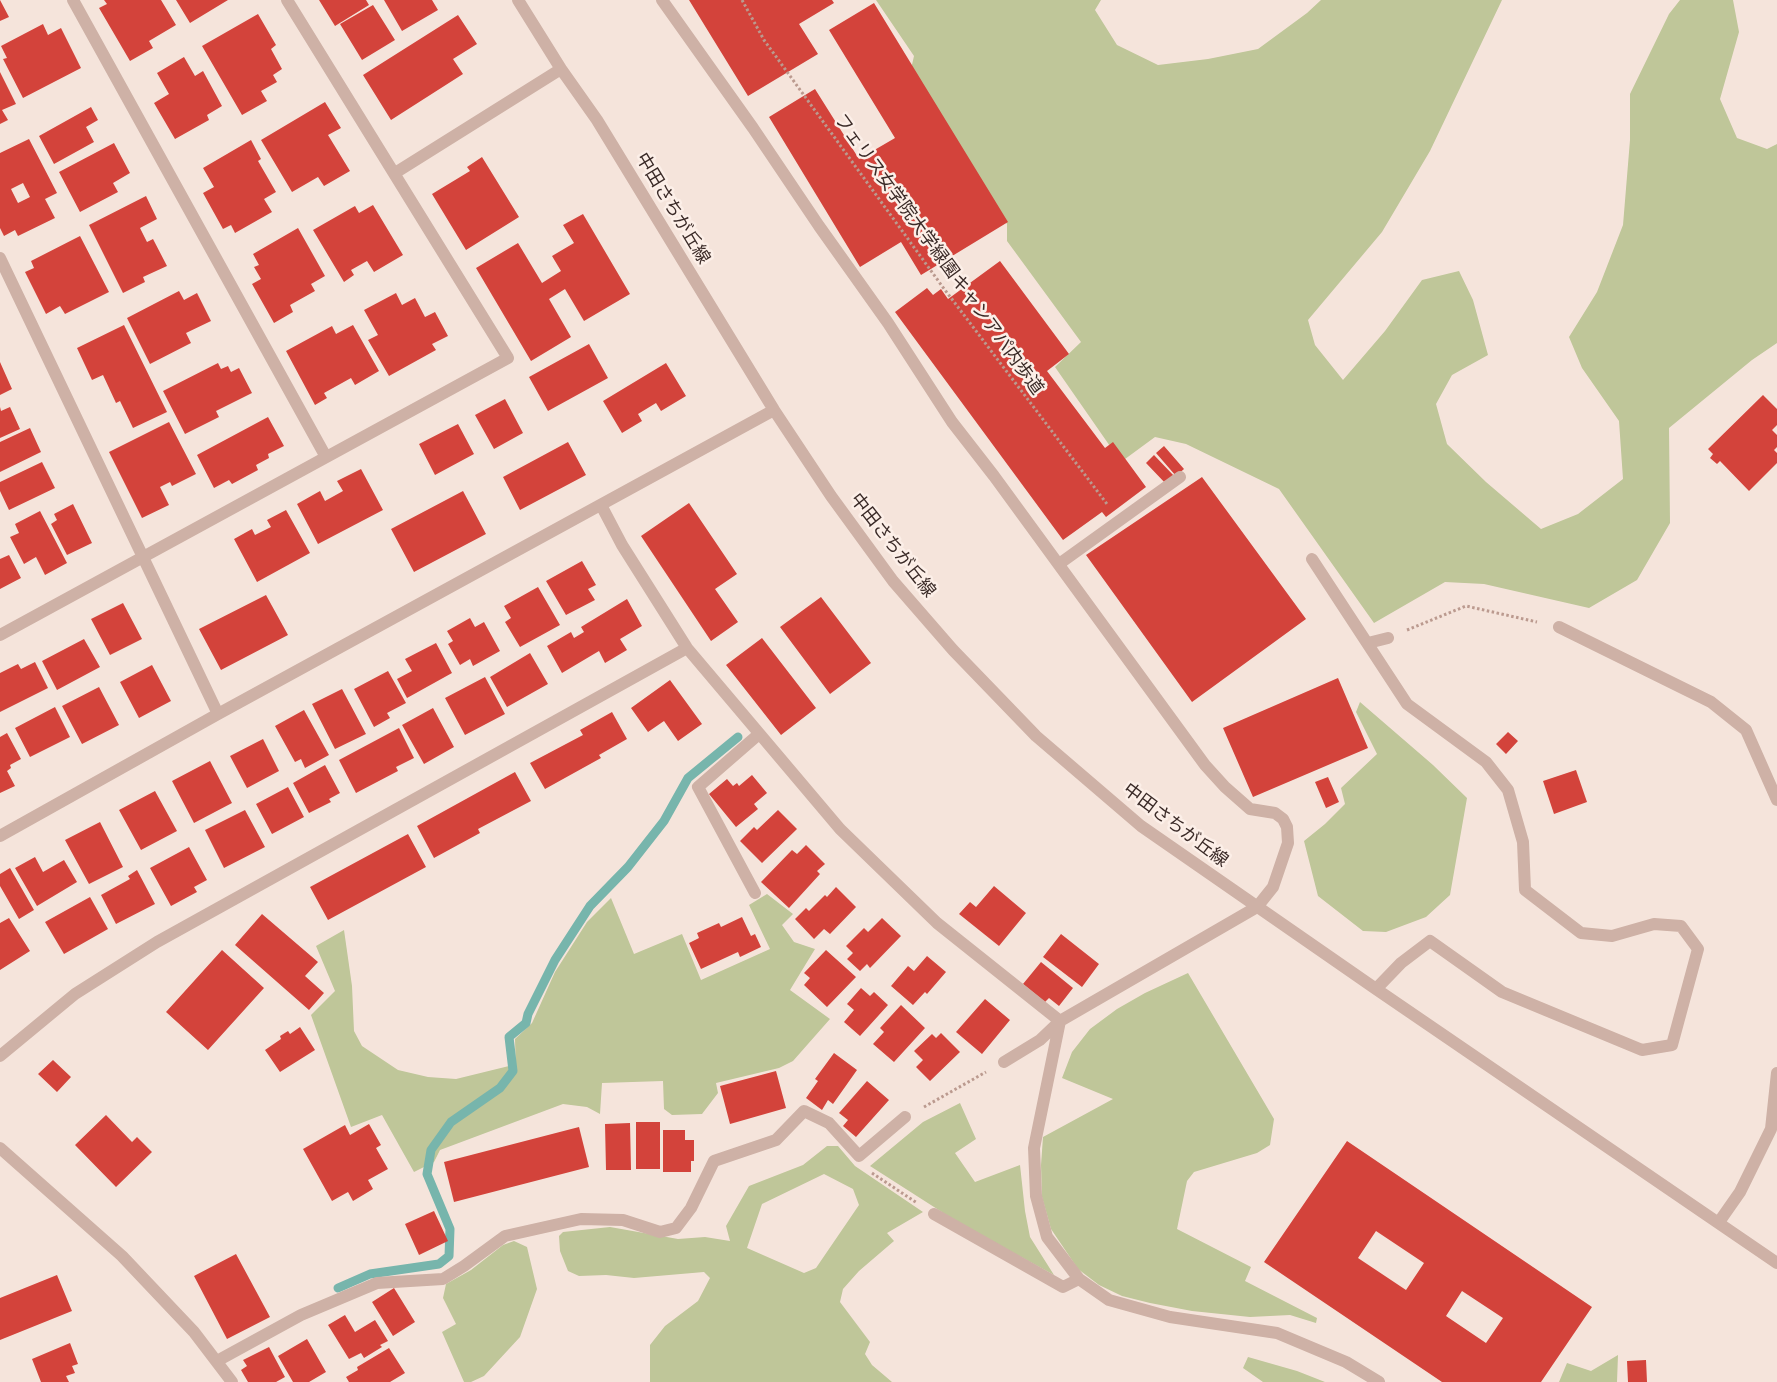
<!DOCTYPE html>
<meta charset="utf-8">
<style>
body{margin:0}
canvas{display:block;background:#f5e4db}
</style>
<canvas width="1777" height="1382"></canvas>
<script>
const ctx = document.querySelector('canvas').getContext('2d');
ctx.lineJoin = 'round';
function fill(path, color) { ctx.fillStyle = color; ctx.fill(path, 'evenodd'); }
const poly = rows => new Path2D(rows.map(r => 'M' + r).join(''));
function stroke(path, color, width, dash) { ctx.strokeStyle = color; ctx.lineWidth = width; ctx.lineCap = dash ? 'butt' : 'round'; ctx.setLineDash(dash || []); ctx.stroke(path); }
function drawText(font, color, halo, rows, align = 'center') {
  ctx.font = font + ' "Titillium Web","Noto Sans JP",sans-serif'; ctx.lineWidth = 5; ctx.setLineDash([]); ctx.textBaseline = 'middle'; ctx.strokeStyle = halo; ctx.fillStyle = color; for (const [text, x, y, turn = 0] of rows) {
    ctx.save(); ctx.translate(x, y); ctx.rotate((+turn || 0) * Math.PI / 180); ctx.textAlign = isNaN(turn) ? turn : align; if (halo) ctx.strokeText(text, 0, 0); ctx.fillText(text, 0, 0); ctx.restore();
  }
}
const green = poly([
 [876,0,1101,0,1095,10,1117,45,1158,65,1208,59,1258,49,1307,13,1321,0,1502,0,1430,151,1382,232,1308,320,1315,345,1343,380,1385,331,1422,280,1459,271,1473,300,1488,355,1452,375,1436,404,1447,444,1486,482,1541,529,1578,514,1623,479,1619,421,1582,368,1569,337,1597,292,1623,225,1630,140,1630,94,1669,14,1680,0,1733,0,1739,32,1720,99,1737,138,1767,149,1777,144,1777,343,1752,360,1669,428,1670,523,1637,580,1589,608,1484,584,1445,582,1374,623,1279,489,1186,444,1155,437,1121,462,1055,367,1081,342,1007,241,1007,224,911,69,914,56],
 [1360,702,1433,765,1467,798,1450,895,1426,917,1386,932,1363,931,1318,896,1304,841,1325,824,1345,804,1341,788,1377,754,1356,712],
 [767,894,793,914,782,925,794,942,815,949,790,990,830,1019,793,1061,779,1068,716,1083,718,1093,702,1114,672,1115,664,1109,663,1081,602,1083,600,1114,587,1107,563,1104,440,1150,434,1162,414,1172,382,1115,351,1127,311,1015,335,991,316,946,344,930,352,986,354,1031,362,1046,398,1070,428,1077,456,1079,509,1066,510,1079,516,1071,515,1039,532,1023,555,972,587,922,611,898,634,954,682,934,701,980,770,949,749,905],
 [1188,973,1274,1119,1270,1145,1257,1153,1194,1172,1187,1181,1177,1229,1251,1267,1245,1281,1317,1318,1316,1323,1290,1315,1250,1317,1192,1311,1150,1303,1122,1296,1099,1285,1078,1269,1051,1229,1042,1197,1041,1165,1043,1137,1113,1099,1062,1078,1072,1052,1090,1029,1117,1009,1145,993],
 [960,1103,976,1139,955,1153,975,1182,1020,1165,1025,1211,1030,1237,1054,1275,959,1223,870,1166,923,1122],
 [827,1146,838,1146,855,1166,923,1212,887,1233,894,1241,859,1271,843,1289,840,1302,870,1342,865,1354,872,1365,892,1382,650,1382,650,1345,665,1326,698,1301,710,1278,704,1272,634,1278,606,1275,579,1276,568,1271,560,1251,559,1236,563,1232,610,1227,678,1239,705,1237,730,1241,726,1226,749,1186,803,1165],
 [824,1174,853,1189,859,1205,816,1268,804,1273,747,1248,762,1204],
 [514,1241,527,1247,537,1289,520,1337,484,1376,471,1382,464,1382,442,1332,456,1324,443,1298,446,1284,471,1270,503,1245],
 [1618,1355,1617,1382,1559,1382,1567,1363,1591,1371],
 [1248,1357,1297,1371,1325,1382,1263,1382,1243,1368]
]);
const stream = poly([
 [338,1288,370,1274,439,1264,449,1256,450,1229,427,1174,431,1150,451,1122,500,1088,513,1071,509,1037,526,1023,528,1014,555,960,590,906,628,867,664,821,688,778,738,737]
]);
const building = poly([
 [0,0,9,17,0,21],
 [104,0,161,0,176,25,149,41,153,48,130,61,99,8,107,4],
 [176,0,228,0,190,23],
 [319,0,366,0,369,5,335,26],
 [384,0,432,0,438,10,402,31],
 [689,0,832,0,834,3,799,24,818,54,748,96],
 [874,3,1008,222,921,275,901,242,860,267,769,117,815,89,859,159,895,138,829,30],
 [373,5,395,40,362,60,340,24],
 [258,14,276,45,271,49,282,69,273,75,277,82,261,91,267,101,242,115,202,46],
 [458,15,477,44,453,59,463,74,391,120,363,75],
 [43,24,48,35,61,28,81,68,23,98,3,59,7,58,1,46],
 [184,57,195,76,203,71,222,106,207,115,209,120,175,139,154,103,169,94,157,73],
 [0,72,16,104,2,110,8,120,0,124],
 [325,102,341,128,328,135,350,171,324,186,318,177,292,192,261,140],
 [91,107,98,120,86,127,94,142,54,164,39,136],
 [29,139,57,193,45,199,55,218,18,236,15,230,4,236,0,228,0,153],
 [23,183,30,197,18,203,11,189],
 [251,140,261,159,258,161,276,192,264,199,272,212,235,233,231,225,223,229,203,193,214,187,203,168],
 [114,143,130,173,113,183,118,192,80,212,59,172],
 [482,157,519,217,466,250,432,194,470,171,467,167],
 [146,196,157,219,140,228,147,242,153,239,167,266,143,277,145,282,123,293,89,225],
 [373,205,403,255,374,272,367,261,351,270,354,275,344,282,313,230,355,206,359,213],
 [583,214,630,294,584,321,565,289,549,299,571,337,531,361,476,268,518,243,542,283,561,271,552,256,574,243,563,225],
 [298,228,325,276,311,284,315,291,290,305,293,312,274,323,252,284,261,279,254,267,259,265,253,254],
 [80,236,109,292,65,314,60,306,46,314,25,272,34,268,31,261],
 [1000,261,1069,354,1047,371,1105,448,1113,442,1146,487,1106,517,1102,512,1063,540,895,312,927,288,933,295,941,289,948,299],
 [179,291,184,300,197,293,211,321,186,333,191,343,150,364,127,318],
 [396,293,402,305,415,298,425,317,435,312,448,336,432,344,436,350,389,376,368,340,378,335,364,310],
 [124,325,167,412,133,428,120,401,116,403,103,375,92,380,77,348],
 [353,325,379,371,355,385,351,378,324,393,327,398,315,405,286,351,332,326,336,334],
 [589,344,608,378,548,411,529,377],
 [0,362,12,389,0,395],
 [218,363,221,369,228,366,231,372,239,368,252,393,216,411,219,417,185,434,163,391],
 [666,363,686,396,661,411,656,403,638,414,642,421,622,433,603,401],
 [1763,395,1777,409,1777,425,1772,430,1777,435,1777,447,1774,450,1777,453,1777,463,1749,491,1720,461,1717,464,1710,458,1713,454,1708,449],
 [505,399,523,433,494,449,475,415],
 [0,407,1,411,10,407,20,429,0,438],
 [268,417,284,446,268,454,269,458,256,465,258,470,232,484,229,480,214,488,197,455],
 [169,422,196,474,172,486,170,482,160,487,169,505,142,518,109,452],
 [458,424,474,454,435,475,419,444],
 [30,428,41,452,0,472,0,442],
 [568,442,586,475,520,510,503,477],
 [1164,446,1184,469,1176,476,1156,453],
 [1154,455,1175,477,1167,485,1146,463],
 [42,462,55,488,9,510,0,491,0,482],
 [361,469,383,510,318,544,297,504,320,491,325,501,343,491,337,481],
 [1202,477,1306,619,1192,702,1086,555],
 [463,491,486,534,414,572,391,529],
 [689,503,737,574,715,589,738,622,711,641,641,536],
 [73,504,92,543,67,555,51,524,57,520,54,514],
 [286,510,310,553,257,582,234,539,252,529,255,535,271,527,267,520],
 [40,511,67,563,45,575,36,557,24,564,10,537,19,533,15,524],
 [9,555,21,578,0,589,0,559],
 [582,561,596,585,588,589,595,600,566,615,546,581],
 [538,587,560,625,520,647,505,622,511,618,504,606],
 [266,595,288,635,221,670,199,629],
 [821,597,871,663,830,694,780,627],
 [627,599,642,626,620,639,627,650,605,663,599,651,562,673,547,646,571,632,574,638,584,632,581,627],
 [123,603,142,639,110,655,91,619],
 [470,618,475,627,484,622,500,651,473,666,470,659,460,665,448,644,453,641,447,631],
 [762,638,816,708,781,735,726,665],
 [84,639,100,667,57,690,42,661],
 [436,643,452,673,407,698,397,679,412,671,405,659],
 [530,653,548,684,507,707,490,677],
 [35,662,48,688,0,712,0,673,18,664,21,669],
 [152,665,171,701,139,718,120,682],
 [388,671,406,703,387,713,390,718,374,727,354,689],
 [485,677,505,714,465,735,445,698],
 [1338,678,1368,748,1253,797,1223,728],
 [670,680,702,724,678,741,664,721,648,732,631,708],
 [99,687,119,725,82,744,62,706],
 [342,689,366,734,335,749,312,704],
 [55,707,70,737,30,757,15,728],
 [433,708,454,747,424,764,402,725],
 [304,710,329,755,305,768,301,759,295,762,275,726],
 [612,712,627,739,599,755,601,758,545,789,530,763,583,735,580,730],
 [399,728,414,758,396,767,398,771,356,793,339,760],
 [1508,732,1518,741,1506,754,1496,744],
 [7,733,21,759,10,765,11,768,7,771,15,786,0,793,0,737],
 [263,739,279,771,247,788,230,756],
 [210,761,232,803,194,823,172,781],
 [325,765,340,793,329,799,331,802,309,813,293,783],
 [1576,770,1587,802,1554,814,1543,781],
 [515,772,531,801,478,829,480,833,434,858,417,826],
 [752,775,767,793,754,804,758,809,736,827,709,794,727,779,733,786,737,783,739,786],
 [1328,777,1339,802,1326,808,1315,782],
 [288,787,304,817,272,834,256,804],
 [155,791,177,831,141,850,119,810],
 [245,810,265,847,224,868,205,830],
 [778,810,797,829,762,863,740,841,754,827,757,830],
 [100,822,123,867,89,884,65,840],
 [408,834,426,867,328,920,310,887],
 [806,845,825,864,817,871,820,874,789,908,761,882,792,850,797,854],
 [189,847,207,880,194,887,197,892,171,906,150,868],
 [35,857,43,872,64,860,77,882,37,906,15,868],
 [10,868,34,910,19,919,0,886,0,874],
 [137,870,155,904,116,924,101,895,130,879,128,876],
 [994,886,1026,913,999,946,959,914,970,902,976,907],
 [836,887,856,907,830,934,824,929,814,939,795,919,806,908,809,911,825,895,827,897],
 [90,897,108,929,64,954,45,922],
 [262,914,318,962,305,976,324,993,309,1010,235,945],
 [742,917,751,936,755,934,761,947,740,957,738,952,701,969,689,943,699,938,697,933,719,923,721,927],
 [9,918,30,951,0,970,0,923],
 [882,918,901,936,870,968,867,964,860,971,847,959,853,953,846,946,864,928,868,932],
 [1061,934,1099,964,1082,987,1043,957],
 [222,950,264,988,208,1050,166,1012],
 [826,950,856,977,827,1007,804,985,810,978,804,973],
 [927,956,946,972,927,994,925,992,913,1005,891,986,908,966,914,971],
 [1041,962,1073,988,1059,1006,1049,998,1045,1002,1023,984],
 [861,988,870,996,874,992,888,1005,860,1036,844,1022,854,1010,847,1004],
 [985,999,1010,1020,982,1054,956,1032],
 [901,1005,925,1028,894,1062,873,1044,884,1032,880,1028],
 [300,1027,315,1050,280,1072,265,1050,281,1039,280,1036,288,1031,290,1034],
 [941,1033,960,1052,930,1081,916,1067,923,1060,914,1051,932,1034,936,1038],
 [834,1053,857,1070,833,1104,828,1100,822,1110,806,1098,818,1081,815,1079],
 [53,1060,71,1077,57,1092,38,1074],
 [776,1071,786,1108,730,1124,720,1086],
 [867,1081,889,1100,856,1137,843,1126,848,1120,839,1113],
 [106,1115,132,1142,137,1137,152,1152,116,1187,75,1145],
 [636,1122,660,1122,660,1169,636,1169],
 [630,1123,631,1170,606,1170,605,1124],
 [369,1124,381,1145,376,1148,388,1169,368,1180,373,1189,353,1201,348,1192,332,1201,303,1149,345,1125,350,1135],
 [579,1127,589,1167,454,1202,444,1162],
 [663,1130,685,1130,685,1140,694,1140,694,1161,691,1161,691,1172,663,1172],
 [1347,1141,1592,1307,1541,1382,1442,1382,1264,1262],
 [1376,1231,1424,1263,1406,1290,1358,1258],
 [1462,1291,1503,1318,1486,1343,1446,1316],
 [434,1211,448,1241,419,1255,405,1224],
 [236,1254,270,1317,227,1339,194,1276],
 [57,1275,72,1311,0,1340,0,1298],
 [394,1288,415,1322,393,1336,372,1302],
 [345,1315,355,1332,375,1320,388,1341,380,1345,382,1347,364,1358,361,1353,349,1359,328,1325],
 [307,1339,326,1372,309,1382,293,1382,278,1356],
 [70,1343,78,1364,72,1366,75,1373,66,1376,69,1382,41,1382,32,1359],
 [269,1347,285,1377,276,1382,248,1382,241,1370,247,1366,243,1360],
 [389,1348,405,1373,390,1382,349,1382,346,1377,358,1370,357,1367],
 [1646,1360,1647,1382,1628,1382,1627,1361]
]);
const path = poly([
 [742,0,764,40,942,286,1107,504],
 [1407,630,1466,606,1537,622],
 [924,1107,986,1072],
 [872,1173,917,1203]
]);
const minor = poly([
 [73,0,326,457],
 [518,0,561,69,597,120,774,410,831,496,893,581,953,650,1036,736,1141,826,1376,989,1777,1263],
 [662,0,753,128,819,226,888,323,952,422,994,476,1205,765,1225,787,1250,809,1275,813,1283,819,1287,827,1288,843,1273,887,1257,907,1060,1021,1040,1040,1004,1062],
 [395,173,561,69],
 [0,258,218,714],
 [601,505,622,545,687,648,840,829,937,923,1060,1021],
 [1312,559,1407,704,1486,762,1508,790,1523,842,1525,890,1581,933,1612,936,1654,924,1681,926,1698,949,1672,1045,1642,1050,1502,992,1430,941,1401,963,1376,989],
 [1059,564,1180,477],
 [1559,627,1711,702,1746,730,1777,800],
 [0,635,508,358,287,0],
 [1368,643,1388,638],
 [0,836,218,714,774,410],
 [755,893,698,787,759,734],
 [1060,1021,1034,1148,1036,1196,1047,1237,1079,1279,1109,1300,1170,1317,1277,1333,1346,1362,1379,1382],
 [0,1056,75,994,157,942,687,648],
 [0,1148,122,1256,194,1332,232,1382],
 [934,1214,1063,1287,1079,1279],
 [1719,1222,1740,1192,1771,1129,1777,1073],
 [217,1361,301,1315,377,1283,443,1279,464,1266,505,1236,581,1219,623,1220,660,1232,676,1228,691,1208,714,1161,776,1140,804,1111,829,1123,859,1156,905,1117]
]);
const streetNames = [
 ["中田さちが丘線",672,209,59],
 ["フェリス女学院大学緑園キャンアパ内歩道",938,255,54],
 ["中田さちが丘線",892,546,52],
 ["中田さちが丘線",1175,826,37]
];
fill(green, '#bfc699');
stroke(stream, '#77b5ac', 9);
fill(building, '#d3433b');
stroke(path, '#bb9a8f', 3, [2.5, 2.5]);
stroke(minor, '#ceb1a6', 12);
drawText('18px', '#3a2a27', '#fcefe8', streetNames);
</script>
